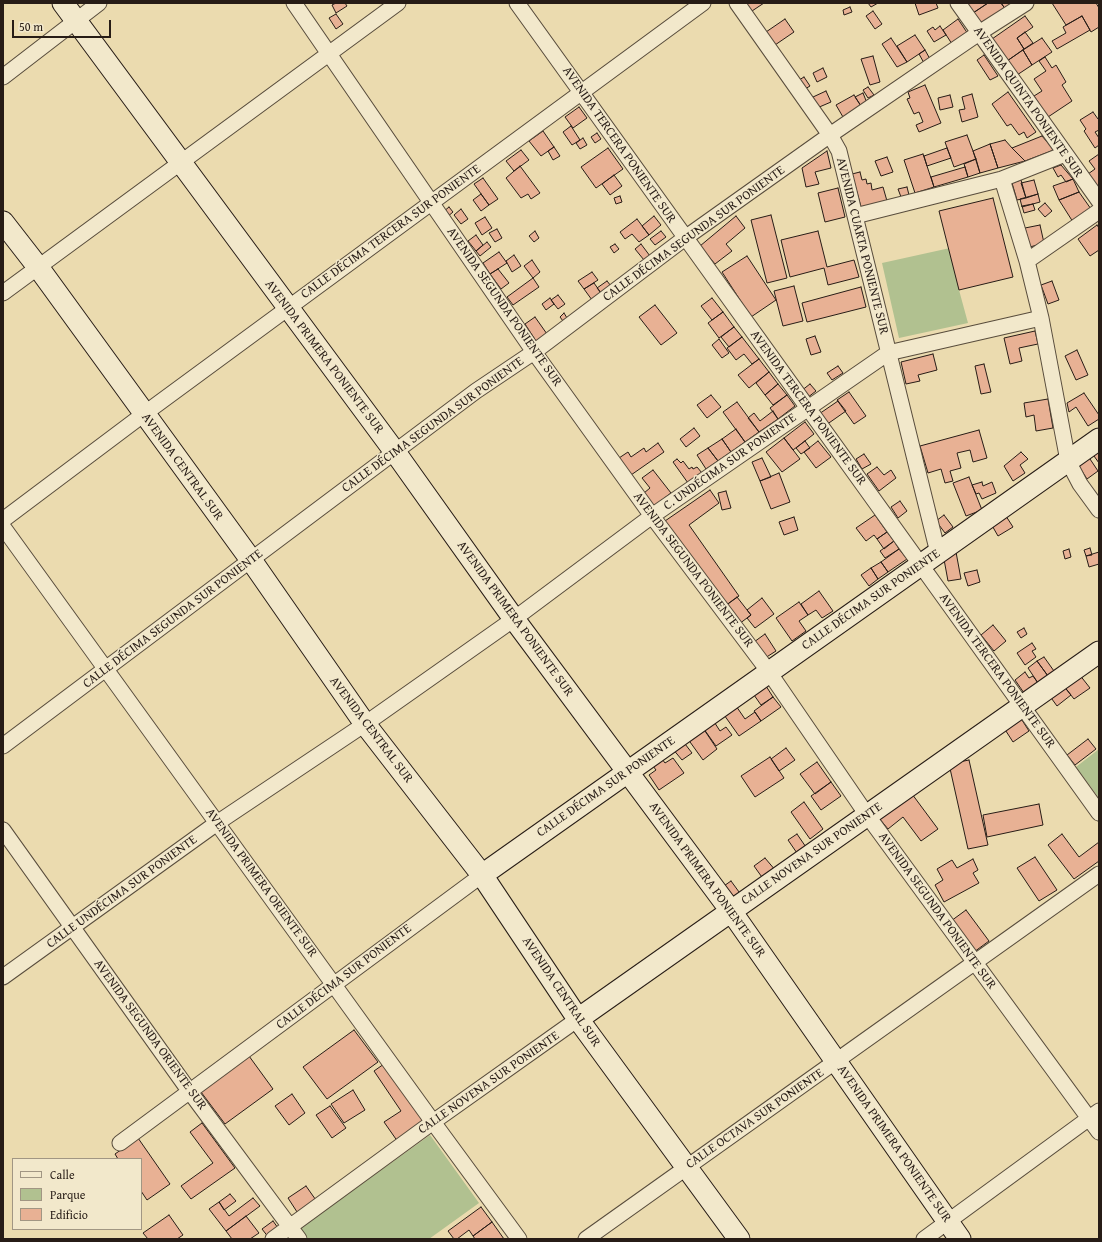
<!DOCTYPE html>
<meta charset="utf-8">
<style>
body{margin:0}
#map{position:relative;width:1102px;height:1242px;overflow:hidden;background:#ebdbaf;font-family:"Gentium Book Plus",serif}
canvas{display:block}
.frame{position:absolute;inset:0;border:4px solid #271c16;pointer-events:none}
.legend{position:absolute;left:12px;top:1158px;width:130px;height:72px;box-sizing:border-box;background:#f2e8cb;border:1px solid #a19683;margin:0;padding:5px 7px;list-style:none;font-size:12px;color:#271c16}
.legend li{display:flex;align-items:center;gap:8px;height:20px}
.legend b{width:20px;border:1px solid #a19683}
.scale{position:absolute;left:12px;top:20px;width:99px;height:18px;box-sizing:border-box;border:2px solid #271c16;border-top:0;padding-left:5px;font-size:12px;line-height:14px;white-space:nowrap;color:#271c16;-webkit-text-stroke:3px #f2e8cb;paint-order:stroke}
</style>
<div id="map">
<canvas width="1102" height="1242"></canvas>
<div class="frame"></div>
<ul class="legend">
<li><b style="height:5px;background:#f2e8cb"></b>Calle</li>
<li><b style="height:11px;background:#b1c190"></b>Parque</li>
<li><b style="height:11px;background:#e8b194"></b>Edificio</li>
</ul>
<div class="scale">50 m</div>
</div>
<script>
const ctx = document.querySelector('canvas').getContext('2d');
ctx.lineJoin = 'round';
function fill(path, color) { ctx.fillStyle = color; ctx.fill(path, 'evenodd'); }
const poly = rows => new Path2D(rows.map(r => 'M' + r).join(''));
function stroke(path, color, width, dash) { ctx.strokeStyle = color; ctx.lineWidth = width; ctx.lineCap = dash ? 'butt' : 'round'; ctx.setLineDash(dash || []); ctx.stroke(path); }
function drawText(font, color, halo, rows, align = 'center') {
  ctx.font = font + ' "Gentium Book Plus",serif'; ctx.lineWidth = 3; ctx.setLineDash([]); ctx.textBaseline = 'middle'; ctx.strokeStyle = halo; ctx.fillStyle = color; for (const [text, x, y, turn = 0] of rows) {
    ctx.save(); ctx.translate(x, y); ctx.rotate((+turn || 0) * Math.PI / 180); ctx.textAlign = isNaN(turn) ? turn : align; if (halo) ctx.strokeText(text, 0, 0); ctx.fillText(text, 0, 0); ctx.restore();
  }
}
const green = poly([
 [950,248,959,290,968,323,899,338,882,263],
 [1099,749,1099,798,1076,767],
 [430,1135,479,1203,429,1239,307,1239,299,1229]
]);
const building = poly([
 [336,3,345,3,347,6,336,13,332,5,336,3],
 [746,3,764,3,752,11,746,3],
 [868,3,878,3,871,7,868,3],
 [915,3,936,3,938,8,919,15,915,3],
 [967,3,988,3,973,13,967,3],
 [988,3,1001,3,1006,10,982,26,973,13,988,3],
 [1001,3,1013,3,1006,10,1001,3],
 [1052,3,1096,3,1099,8,1099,27,1091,32,1082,16,1066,25,1052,3],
 [850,7,852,12,844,15,843,10,850,7],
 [873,11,882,24,875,29,866,16,873,11],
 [336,14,343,24,336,29,329,18,336,14],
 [1025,16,1033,27,1017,38,1024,49,1007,61,992,39,1025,16],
 [1082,16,1090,30,1057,49,1052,41,1066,33,1063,27,1082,16],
 [785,19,794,32,775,45,766,32,785,19],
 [958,19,968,34,952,44,943,30,958,19],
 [940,26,946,35,934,42,927,31,933,27,935,30,940,26],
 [1025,32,1033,43,1024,49,1017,38,1025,32],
 [915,35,925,50,907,62,897,46,915,35],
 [891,38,907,62,897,67,882,44,891,38],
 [1042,38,1052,52,1032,65,1023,50,1042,38],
 [925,50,930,59,924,63,919,54,925,50],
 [1023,50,1032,65,1017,75,1007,61,1023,50],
 [984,55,998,76,990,80,977,60,984,55],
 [873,56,880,82,870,85,861,59,873,56],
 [1045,57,1052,68,1056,65,1066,82,1062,85,1072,101,1048,117,1034,96,1042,91,1034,79,1046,71,1039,61,1045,57],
 [823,68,827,77,817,82,813,73,823,68],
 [804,77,810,86,805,89,799,80,804,77],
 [925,85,941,123,919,132,916,125,923,122,919,112,914,114,907,99,910,98,908,92,925,85],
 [868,87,874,95,868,98,863,90,868,87],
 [826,91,831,102,817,108,813,97,826,91],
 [1008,92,1036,132,1027,138,1024,132,1019,135,1011,124,1007,126,992,104,1008,92],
 [863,93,867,103,861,106,855,97,863,93],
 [972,94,978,117,962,122,959,110,965,109,962,97,972,94],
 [854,95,861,106,843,117,836,105,854,95],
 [950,95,953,107,940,110,938,98,950,95],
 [579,107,587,118,573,128,565,117,579,107],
 [1093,112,1098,119,1099,118,1099,130,1095,132,1099,138,1099,145,1095,148,1084,131,1086,129,1080,120,1093,112],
 [571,126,580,140,572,145,563,132,571,126],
 [543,131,554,147,541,156,529,141,543,131],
 [597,133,601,139,595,143,591,137,597,133],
 [967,135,976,159,954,167,945,142,967,135],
 [1042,136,1054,150,1025,161,1012,148,1042,136],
 [583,138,587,145,580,149,576,143,583,138],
 [1005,140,1012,148,1025,161,998,168,990,144,1005,140],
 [990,144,998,168,980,173,973,151,990,144],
 [554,147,560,156,553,160,548,151,554,147],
 [608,148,623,169,596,188,581,167,608,148],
 [947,148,951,158,927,166,924,156,947,148],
 [521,150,529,160,514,171,506,161,521,150],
 [827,151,831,168,815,172,819,184,806,187,802,168,827,151],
 [923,154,934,187,915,193,904,160,923,154],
 [1099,154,1099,190,1088,174,1095,169,1089,161,1099,154],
 [887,157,893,172,881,176,875,161,887,157],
 [976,159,980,173,968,177,964,164,976,159],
 [1061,165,1073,179,1066,182,1061,175,1058,177,1053,168,1061,165],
 [520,166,540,193,531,199,528,194,521,198,506,178,520,166],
 [965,167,968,177,934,187,931,177,965,167],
 [860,172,862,180,866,179,867,184,871,183,872,190,883,187,887,201,861,207,852,174,860,172],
 [614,175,622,186,610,195,602,184,614,175],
 [483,178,498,199,489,205,474,184,483,178],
 [1073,179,1079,192,1059,200,1053,186,1073,179],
 [1021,180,1026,198,1017,200,1012,183,1021,180],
 [1034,180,1038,194,1026,198,1021,183,1034,180],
 [907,187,909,195,901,197,898,189,907,187],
 [838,188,845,217,825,222,818,193,838,188],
 [1079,192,1091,209,1073,222,1059,200,1079,192],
 [481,194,489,205,481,211,473,200,481,194],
 [1038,194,1040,202,1022,207,1020,199,1038,194],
 [620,196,622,202,616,204,614,198,620,196],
 [993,198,1013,277,959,290,939,211,993,198],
 [1045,203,1052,211,1045,217,1038,209,1045,203],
 [1033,204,1035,210,1024,213,1022,206,1033,204],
 [449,207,453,212,447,217,443,212,449,207],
 [461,209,468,219,461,224,454,215,461,209],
 [771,215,787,278,767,283,751,220,771,215],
 [654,216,661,225,649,235,642,226,654,216],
 [736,216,745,228,726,244,732,251,715,264,700,246,736,216],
 [485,217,492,228,482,235,475,223,485,217],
 [637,219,649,235,639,242,632,234,625,239,620,232,637,219],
 [1040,225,1044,243,1030,247,1025,228,1040,225],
 [1097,225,1099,228,1099,250,1090,256,1078,239,1097,225],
 [497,229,502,238,495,242,489,233,497,229],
 [535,231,539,238,534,242,529,236,535,231],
 [661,231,666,237,655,245,650,239,661,231],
 [818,231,827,267,854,260,859,277,828,285,824,268,790,277,781,240,818,231],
 [476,235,483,245,476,251,468,241,476,235],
 [487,242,491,247,480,256,476,251,487,242],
 [615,244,619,249,614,253,610,247,615,244],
 [641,244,650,256,644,260,635,249,641,244],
 [499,252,507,263,490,274,483,263,499,252],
 [514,255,521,266,512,272,506,261,514,255],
 [747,256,776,300,751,317,722,272,747,256],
 [532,260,540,272,533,278,524,266,532,260],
 [498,269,509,283,501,289,490,274,498,269],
 [592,272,598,280,584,289,578,281,592,272],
 [533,278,539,287,513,305,507,297,533,278],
 [607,281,611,286,601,293,597,288,607,281],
 [1052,281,1059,300,1048,304,1041,285,1052,281],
 [594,283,601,293,592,300,584,289,594,283],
 [794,286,803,321,783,326,774,291,794,286],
 [861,287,866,307,807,322,802,303,861,287],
 [558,295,565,304,558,309,551,300,558,295],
 [550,298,554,304,546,310,542,304,550,298],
 [712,298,723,312,712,320,701,306,712,298],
 [655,305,677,333,661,345,639,317,655,305],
 [723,312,734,327,719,338,708,323,723,312],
 [564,313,567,318,563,321,560,317,564,313],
 [535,317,547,334,536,341,525,324,535,317],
 [734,327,742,337,729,347,721,337,734,327],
 [1035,331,1038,344,1019,348,1022,361,1010,364,1004,338,1035,331],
 [815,336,821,352,811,355,806,339,815,336],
 [742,337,759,359,752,364,744,354,736,360,727,348,742,337],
 [719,339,729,353,722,358,712,345,719,339],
 [1077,350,1088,375,1076,380,1065,356,1077,350],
 [933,354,937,370,918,375,920,381,906,384,901,362,933,354],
 [759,359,769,372,749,388,738,375,759,359],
 [984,364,991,392,981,394,975,366,984,364],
 [838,366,843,373,832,380,827,373,838,366],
 [769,372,778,384,765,395,756,383,769,372],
 [778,384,787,395,773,405,765,395,778,384],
 [810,384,816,391,807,398,801,391,810,384],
 [849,392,866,416,854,424,837,400,849,392],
 [1084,393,1099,415,1099,419,1088,426,1076,407,1069,412,1067,403,1084,393],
 [711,395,721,407,707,418,697,405,711,395],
 [787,395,795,406,778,419,770,408,787,395],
 [1048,399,1053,428,1036,431,1034,415,1026,417,1024,403,1048,399],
 [838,401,846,411,826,425,819,414,838,401],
 [737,402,759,432,745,442,723,412,737,402],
 [773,411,778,419,759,432,748,418,754,413,760,421,773,411],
 [805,422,814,434,793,450,784,438,805,422],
 [694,428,700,436,686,447,680,439,694,428],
 [736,429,745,442,731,452,722,439,736,429],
 [979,430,987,458,973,462,970,450,957,453,961,468,950,471,953,481,945,483,941,469,928,473,920,446,979,430],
 [784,438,800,459,782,472,766,452,784,438],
 [722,439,731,452,718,461,708,448,722,439],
 [805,441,810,448,801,454,796,448,805,441],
 [818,441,831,457,816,468,804,452,818,441],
 [1099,441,1099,463,1089,449,1099,441],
 [658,443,664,452,631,475,619,458,628,452,631,457,644,448,646,452,658,443],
 [708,448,718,461,706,469,697,455,708,448],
 [1021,452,1028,459,1020,465,1025,473,1013,481,1004,466,1021,452],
 [1086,453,1098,471,1087,479,1075,460,1086,453],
 [864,454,871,464,862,469,856,459,864,454],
 [762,458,771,477,760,481,752,462,762,458],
 [677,459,681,463,683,461,689,469,692,467,693,469,697,467,702,473,688,483,673,462,677,459],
 [877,467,884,475,891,470,896,478,879,491,867,474,877,467],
 [653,470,671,493,654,506,644,493,650,488,642,478,653,470],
 [779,473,790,502,771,509,760,481,779,473],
 [969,477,982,510,966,516,953,483,969,477],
 [982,482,983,486,992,482,996,493,982,499,979,493,976,494,972,485,982,482],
 [710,490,719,503,689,525,739,596,725,606,665,521,710,490],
 [726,491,731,508,722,510,718,493,726,491],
 [900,501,907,511,898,518,891,507,900,501],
 [1004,513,1013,527,998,536,990,522,1004,513],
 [875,515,887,532,877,539,874,535,866,541,856,528,875,515],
 [944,515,953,527,945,533,936,521,944,515],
 [794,517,798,530,784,535,779,522,794,517],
 [887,532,894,541,884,549,877,539,887,532],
 [894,541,899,549,885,558,880,551,894,541],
 [1090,548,1092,555,1086,556,1084,550,1090,548],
 [899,549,907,559,888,572,881,562,899,549],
 [1069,549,1071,557,1065,559,1063,551,1069,549],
 [956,552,961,579,948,581,943,554,956,552],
 [1099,552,1099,564,1089,567,1086,556,1099,552],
 [881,562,888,572,878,579,871,568,881,562],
 [871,568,878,579,869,586,861,575,871,568],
 [977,570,980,582,968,586,964,573,977,570],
 [819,591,833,611,822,618,816,610,808,615,801,604,819,591],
 [737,597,751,615,739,624,725,606,737,597],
 [762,598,774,614,755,628,747,618,751,615,747,610,762,598],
 [799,602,808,615,799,621,806,631,792,641,776,618,799,602],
 [993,625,1006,641,994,651,981,635,993,625],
 [1024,628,1027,634,1021,638,1017,632,1024,628],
 [765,634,776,651,765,658,754,642,765,634],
 [1032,643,1036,649,1032,651,1036,657,1025,665,1017,653,1032,643],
 [1044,657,1054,671,1048,676,1037,661,1044,657],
 [1037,661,1048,676,1038,683,1028,668,1037,661],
 [1025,672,1029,678,1033,676,1038,683,1024,693,1015,680,1025,672],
 [1079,674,1090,688,1074,699,1063,685,1079,674],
 [1063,685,1071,695,1057,706,1049,695,1063,685],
 [766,686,773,697,761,705,754,695,766,686],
 [773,697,781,707,761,721,754,711,773,697],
 [734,703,745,719,755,712,761,721,739,736,722,712,734,703],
 [711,717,720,731,726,727,732,735,716,746,701,725,711,717],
 [1020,717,1029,731,1013,742,1004,728,1020,717],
 [701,725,717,749,703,760,685,735,701,725],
 [1088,739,1096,749,1075,765,1067,755,1088,739],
 [682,740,692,753,682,760,672,748,682,740],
 [786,748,795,760,779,771,771,759,786,748],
 [659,755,665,763,673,758,684,773,659,790,649,775,656,770,650,762,659,755],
 [770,757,784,778,755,797,741,776,770,757],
 [969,760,988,845,968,849,949,764,969,760],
 [817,762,831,782,815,794,800,774,817,762],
 [831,782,841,796,821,810,811,796,831,782],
 [912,794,938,829,921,841,903,817,888,829,879,818,912,794],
 [804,802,823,829,810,839,791,812,804,802],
 [1039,804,1043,825,987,837,983,815,1039,804],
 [797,834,808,850,799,856,788,840,797,834],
 [1062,834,1079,857,1099,842,1099,861,1074,879,1048,845,1062,834],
 [1035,857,1057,890,1039,901,1017,868,1035,857],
 [765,858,776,871,764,880,754,866,765,858],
 [973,859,978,870,973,873,979,883,944,902,935,885,943,880,937,869,952,860,957,868,973,859],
 [731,881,742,896,732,903,721,888,731,881],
 [966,910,989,941,974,952,951,921,966,910],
 [354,1030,378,1062,327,1099,303,1067,354,1030],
 [249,1056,273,1089,225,1124,201,1092,249,1056],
 [384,1064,425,1124,398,1142,384,1122,401,1111,374,1071,384,1064],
 [353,1090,365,1110,344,1123,331,1104,353,1090],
 [292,1094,305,1113,289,1125,275,1106,292,1094],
 [330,1106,346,1128,332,1138,316,1115,330,1106],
 [202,1123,235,1168,191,1199,181,1186,213,1163,190,1132,202,1123],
 [138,1138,170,1184,147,1200,141,1191,141,1159,118,1159,115,1154,138,1138],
 [306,1186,318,1203,299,1215,288,1198,306,1186],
 [230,1194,236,1201,224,1210,219,1202,230,1194],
 [253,1198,260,1206,226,1231,209,1209,219,1202,229,1216,253,1198],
 [481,1207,492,1222,473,1236,469,1230,457,1239,454,1239,448,1231,481,1207],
 [169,1215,183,1235,177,1239,148,1239,143,1233,169,1215],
 [246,1216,259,1233,250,1239,232,1239,226,1231,246,1216],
 [273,1221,278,1228,269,1238,262,1229,273,1221],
 [492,1222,504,1239,475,1239,473,1236,492,1222]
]);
const street = poly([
 [294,3,534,352,652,516,769,672,867,815,1099,1132],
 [517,3,1099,813],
 [737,3,830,135,839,151,938,553],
 [958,3,1099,201],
 [3,77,99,3],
 [1002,179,1027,261,1041,318,1068,461,1080,484,1099,510],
 [855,216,1002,179,1065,154],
 [1027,261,1099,211],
 [3,293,398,3],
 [3,520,144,414,703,3],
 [3,527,433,1122,519,1239],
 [3,746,476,391,534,352,685,238,830,135,979,33,1026,3],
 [3,830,190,1092,299,1239],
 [3,977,217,823,365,724,514,619,652,516,888,353,1041,318],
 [120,1143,482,875],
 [273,1239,433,1122,578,1019],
 [586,1239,1099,874],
 [924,1239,1099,1111]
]);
const secondary = poly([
 [63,3,395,452,514,619,731,911,960,1239],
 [3,222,38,267,251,560,365,724,482,875,578,1019,739,1239],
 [482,875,1099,439],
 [578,1019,1099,652]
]);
const streetNames = [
 ["AVENIDA QUINTA PONIENTE SUR",1028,102,55],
 ["AVENIDA TERCERA PONIENTE SUR",619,145,55],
 ["CALLE DÉCIMA TERCERA SUR PONIENTE",391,232,-36],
 ["CALLE DÉCIMA SEGUNDA SUR PONIENTE",694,234,-36],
 ["AVENIDA CUARTA PONIENTE SUR",862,246,76],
 ["AVENIDA SEGUNDA PONIENTE SUR",504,307,55],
 ["AVENIDA PRIMERA PONIENTE SUR",324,357,53],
 ["AVENIDA TERCERA PONIENTE SUR",808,408,54],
 ["CALLE DÉCIMA SEGUNDA SUR PONIENTE",433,425,-36],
 ["C. UNDÉCIMA SUR PONIENTE",730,462,-35],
 ["AVENIDA CENTRAL SUR",182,467,54],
 ["AVENIDA SEGUNDA PONIENTE SUR",693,570,53],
 ["CALLE DÉCIMA SUR PONIENTE",871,600,-35],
 ["CALLE DÉCIMA SEGUNDA SUR PONIENTE",173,619,-37],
 ["AVENIDA PRIMERA PONIENTE SUR",515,619,54],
 ["AVENIDA TERCERA PONIENTE SUR",997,671,54],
 ["AVENIDA CENTRAL SUR",371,730,53],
 ["CALLE DÉCIMA SUR PONIENTE",606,787,-35],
 ["CALLE NOVENA SUR PONIENTE",812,854,-35],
 ["AVENIDA PRIMERA PONIENTE SUR",707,880,54],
 ["AVENIDA PRIMERA ORIENTE SUR",261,883,54],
 ["CALLE UNDÉCIMA SUR PONIENTE",122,892,-36],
 ["AVENIDA SEGUNDA PONIENTE SUR",937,911,54],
 ["CALLE DÉCIMA SUR PONIENTE",344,977,-37],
 ["AVENIDA CENTRAL SUR",561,992,56],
 ["AVENIDA SEGUNDA ORIENTE SUR",150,1035,54],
 ["CALLE NOVENA SUR PONIENTE",489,1083,-35],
 ["CALLE OCTAVA SUR PONIENTE",755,1119,-35],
 ["AVENIDA PRIMERA PONIENTE SUR",894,1144,55]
];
fill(green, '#b1c190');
fill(building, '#e8b194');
stroke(building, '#271c16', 1);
stroke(street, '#584c3c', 17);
stroke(secondary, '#271c16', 23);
stroke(street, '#f2e8cb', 15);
stroke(secondary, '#f2e8cb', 21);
drawText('13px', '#271c16', '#f2e8cb', streetNames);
</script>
